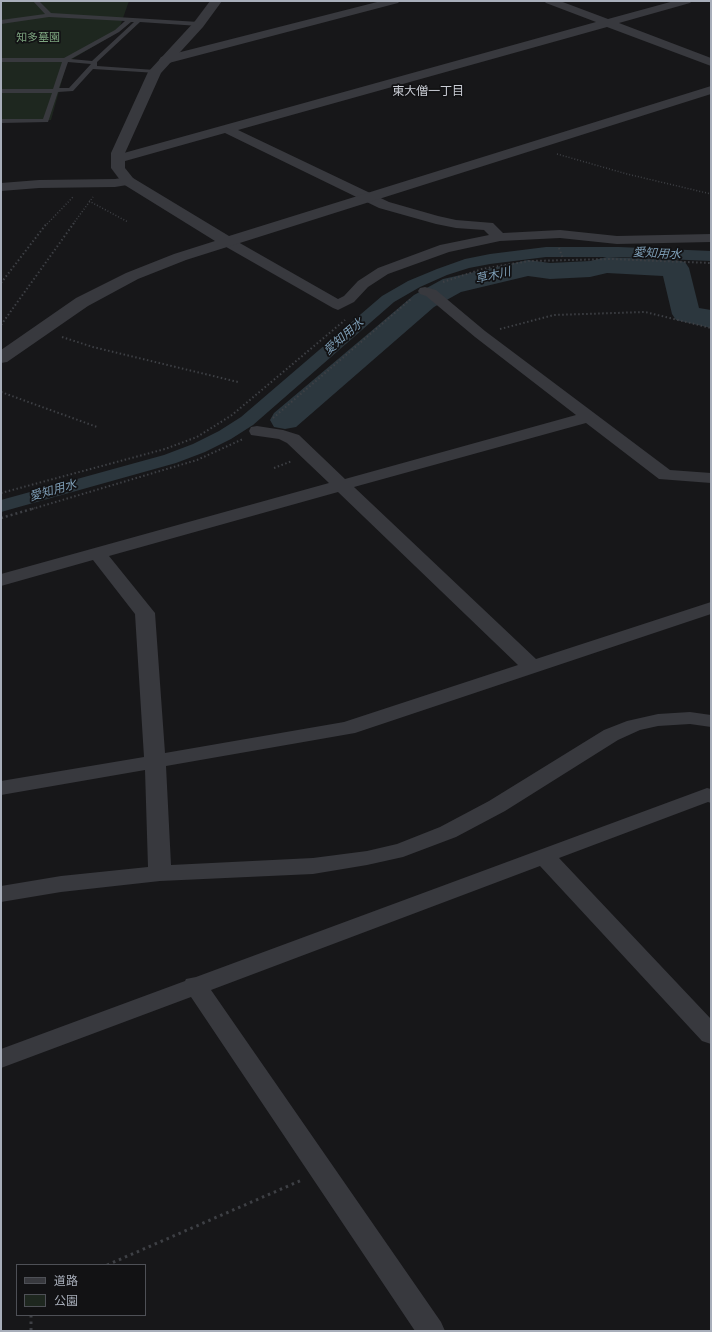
<!DOCTYPE html>
<meta charset="utf-8">
<style>
body{margin:0}
#map{position:relative;width:712px;height:1332px;overflow:hidden;background:#171719;font-family:"Archivo Narrow","Noto Sans JP",sans-serif}
canvas{display:block}
.frame{position:absolute;inset:0;border:2px solid #a8aeba;pointer-events:none}
.legend{position:absolute;left:16px;top:1264px;width:130px;height:52px;box-sizing:border-box;background:#121214;border:1px solid #4e5056;margin:0;padding:5px 7px;list-style:none;font-size:12px;color:#a8aeba}
.legend li{display:flex;align-items:center;gap:8px;height:20px}
.legend b{width:20px;border:1px solid #4e5056}
</style>
<div id="map">
<canvas width="712" height="1332"></canvas>
<div class="frame"></div>
<ul class="legend">
<li><b style="height:5px;background:#38393e"></b>道路</li>
<li><b style="height:11px;background:#1e271f"></b>公園</li>
</ul>
</div>
<script>
const ctx = document.querySelector('canvas').getContext('2d');
ctx.lineJoin = 'round';
function fill(path, color) { ctx.fillStyle = color; ctx.fill(path, 'evenodd'); }
const poly = rows => new Path2D(rows.map(r => 'M' + r).join(''));
function stroke(path, color, width, dash) { ctx.strokeStyle = color; ctx.lineWidth = width; ctx.lineCap = dash ? 'butt' : 'round'; ctx.setLineDash(dash || []); ctx.stroke(path); }
function drawText(font, color, halo, rows, align = 'center') {
  ctx.font = font + ' "Archivo Narrow","Noto Sans JP",sans-serif'; ctx.lineWidth = 3.5; ctx.setLineDash([]); ctx.textBaseline = 'middle'; ctx.strokeStyle = halo; ctx.fillStyle = color; for (const [text, x, y, turn = 0] of rows) {
    ctx.save(); ctx.translate(x, y); ctx.rotate((+turn || 0) * Math.PI / 180); ctx.textAlign = isNaN(turn) ? turn : align; if (halo) ctx.strokeText(text, 0, 0); ctx.fillText(text, 0, 0); ctx.restore();
  }
}
const green = poly([
 [1,1,129,1,118,32,67,62,51,120,1,120]
]);
const canal = poly([
 [546,247,619,247,711,251,711,261,619,257,546,257,490,264,469,268,447,275,420,287,394,302,253,425,231,439,205,452,176,463,1,512,1,500,164,455,193,444,219,431,241,417,382,296,408,281,437,269,465,259,490,254,546,247]
]);
const river = poly([
 [607,257,675,260,685,262,689,268,699,308,711,310,711,328,676,320,672,314,663,276,607,273,590,277,550,279,528,276,461,292,434,307,296,427,285,429,274,427,270,420,274,413,414,295,443,279,528,260,550,263,590,261,607,257]
]);
const pathFar3 = poly([
 [557,154,627,174,711,194],
 [89,201,128,222],
 [47,224,73,197],
 [73,224,93,197]
]);
const pathFar2 = poly([
 [559,248,563,259],
 [443,282,482,269,529,261,611,259,711,263],
 [1,283,47,223],
 [1,325,74,223],
 [500,329,554,315,645,312,711,328],
 [62,337,93,347,238,382],
 [1,392,97,427],
 [273,418,412,298],
 [274,468,292,461],
 [1,493,165,449,197,437,232,415,345,320],
 [32,509,197,460,243,439]
]);
const pathFar1 = poly([
 [1,518,35,508]
]);
const path = poly([
 [107,1265,302,1180],
 [31,1315,31,1331]
]);
const service = poly([
 [33,1,39,1,51,13,199,22,202,24,199,26,140,22,97,62,97,66,155,70,157,71,157,73,93,69,73,91,58,92,48,122,1,123,1,119,43,119,52,93,1,93,1,89,53,89,62,62,1,62,1,58,64,58,115,30,125,21,49,17,1,24,1,20,45,14,33,1],
 [131,22,134,22,92,61,71,59,119,32,131,22],
 [68,62,91,64,69,88,59,88,68,62]
]);
const minor = poly([
 [381,1,400,1,398,3,165,64,161,63,159,60,161,57,381,1],
 [544,1,560,1,608,19,674,1,692,1,690,3,619,23,711,58,711,66,607,27,238,130,389,202,438,216,456,220,493,223,503,233,560,230,617,236,711,234,711,242,617,244,560,238,500,241,449,252,388,274,368,287,354,302,338,310,333,308,221,244,219,241,221,238,226,237,231,238,338,299,344,296,358,281,378,268,440,245,489,235,484,230,456,228,436,224,379,208,225,133,118,163,113,162,111,159,113,156,596,22,546,3,544,1],
 [128,177,133,178,135,181,133,184,115,187,39,188,1,191,1,183,39,180,115,179,128,177],
 [425,287,436,290,485,331,670,470,711,473,711,483,659,479,586,423,354,487,536,659,711,602,711,614,355,733,166,766,171,865,313,858,367,851,397,844,440,827,489,801,604,730,627,721,658,714,690,712,711,715,711,727,690,724,658,726,640,730,618,740,505,811,456,837,403,857,367,865,313,874,160,881,61,892,1,902,1,886,61,876,148,867,145,770,1,795,1,781,144,757,135,614,93,560,1,586,1,574,329,483,287,443,279,439,251,435,249,431,251,427,257,426,283,430,299,435,345,479,576,415,475,337,426,296,420,294,418,291,420,288,425,287],
 [338,492,518,665,344,722,165,753,155,613,109,556,338,492],
 [707,788,711,789,711,803,708,802,559,858,711,1019,711,1044,702,1041,540,866,211,990,441,1322,445,1331,415,1331,191,997,1,1068,1,1049,185,981,186,979,196,977,707,788]
]);
const tertiary = poly([
 [210,1,222,1,203,27,161,73,125,153,125,168,133,178,229,236,711,86,711,94,186,260,138,279,88,306,7,362,1,363,1,350,76,298,126,273,174,254,215,241,123,184,111,168,111,153,148,72,195,21,210,1]
]);
const farParknames = [
 ["知多墓園",38,38]
];
const farNeighbourhoodnames = [
 ["東大僧一丁目",428,92]
];
const farWaternames = [
 ["愛知用水",657,254,3],
 ["草木川",493,276,-13],
 ["愛知用水",344,337,-41],
 ["愛知用水",53,491,-16]
];
fill(green, '#1e271f');
fill(canal, '#2c373e');
fill(river, '#2c373e');
stroke(pathFar3, '#3e4045', 1.5, [1, 2]);
stroke(pathFar2, '#3e4045', 2, [1.5, 2.5]);
stroke(pathFar1, '#3e4045', 2.5, [2, 3]);
stroke(path, '#3e4045', 3, [2.5, 4]);
fill(service, '#38393e');
fill(minor, '#38393e');
fill(tertiary, '#38393e');
drawText('11px', '#7ea580', '#121214', farParknames);
drawText('12px', '#cacdd5', '#121214', farNeighbourhoodnames);
drawText('italic 12px', '#7e9eb6', '#121214', farWaternames);
</script>
